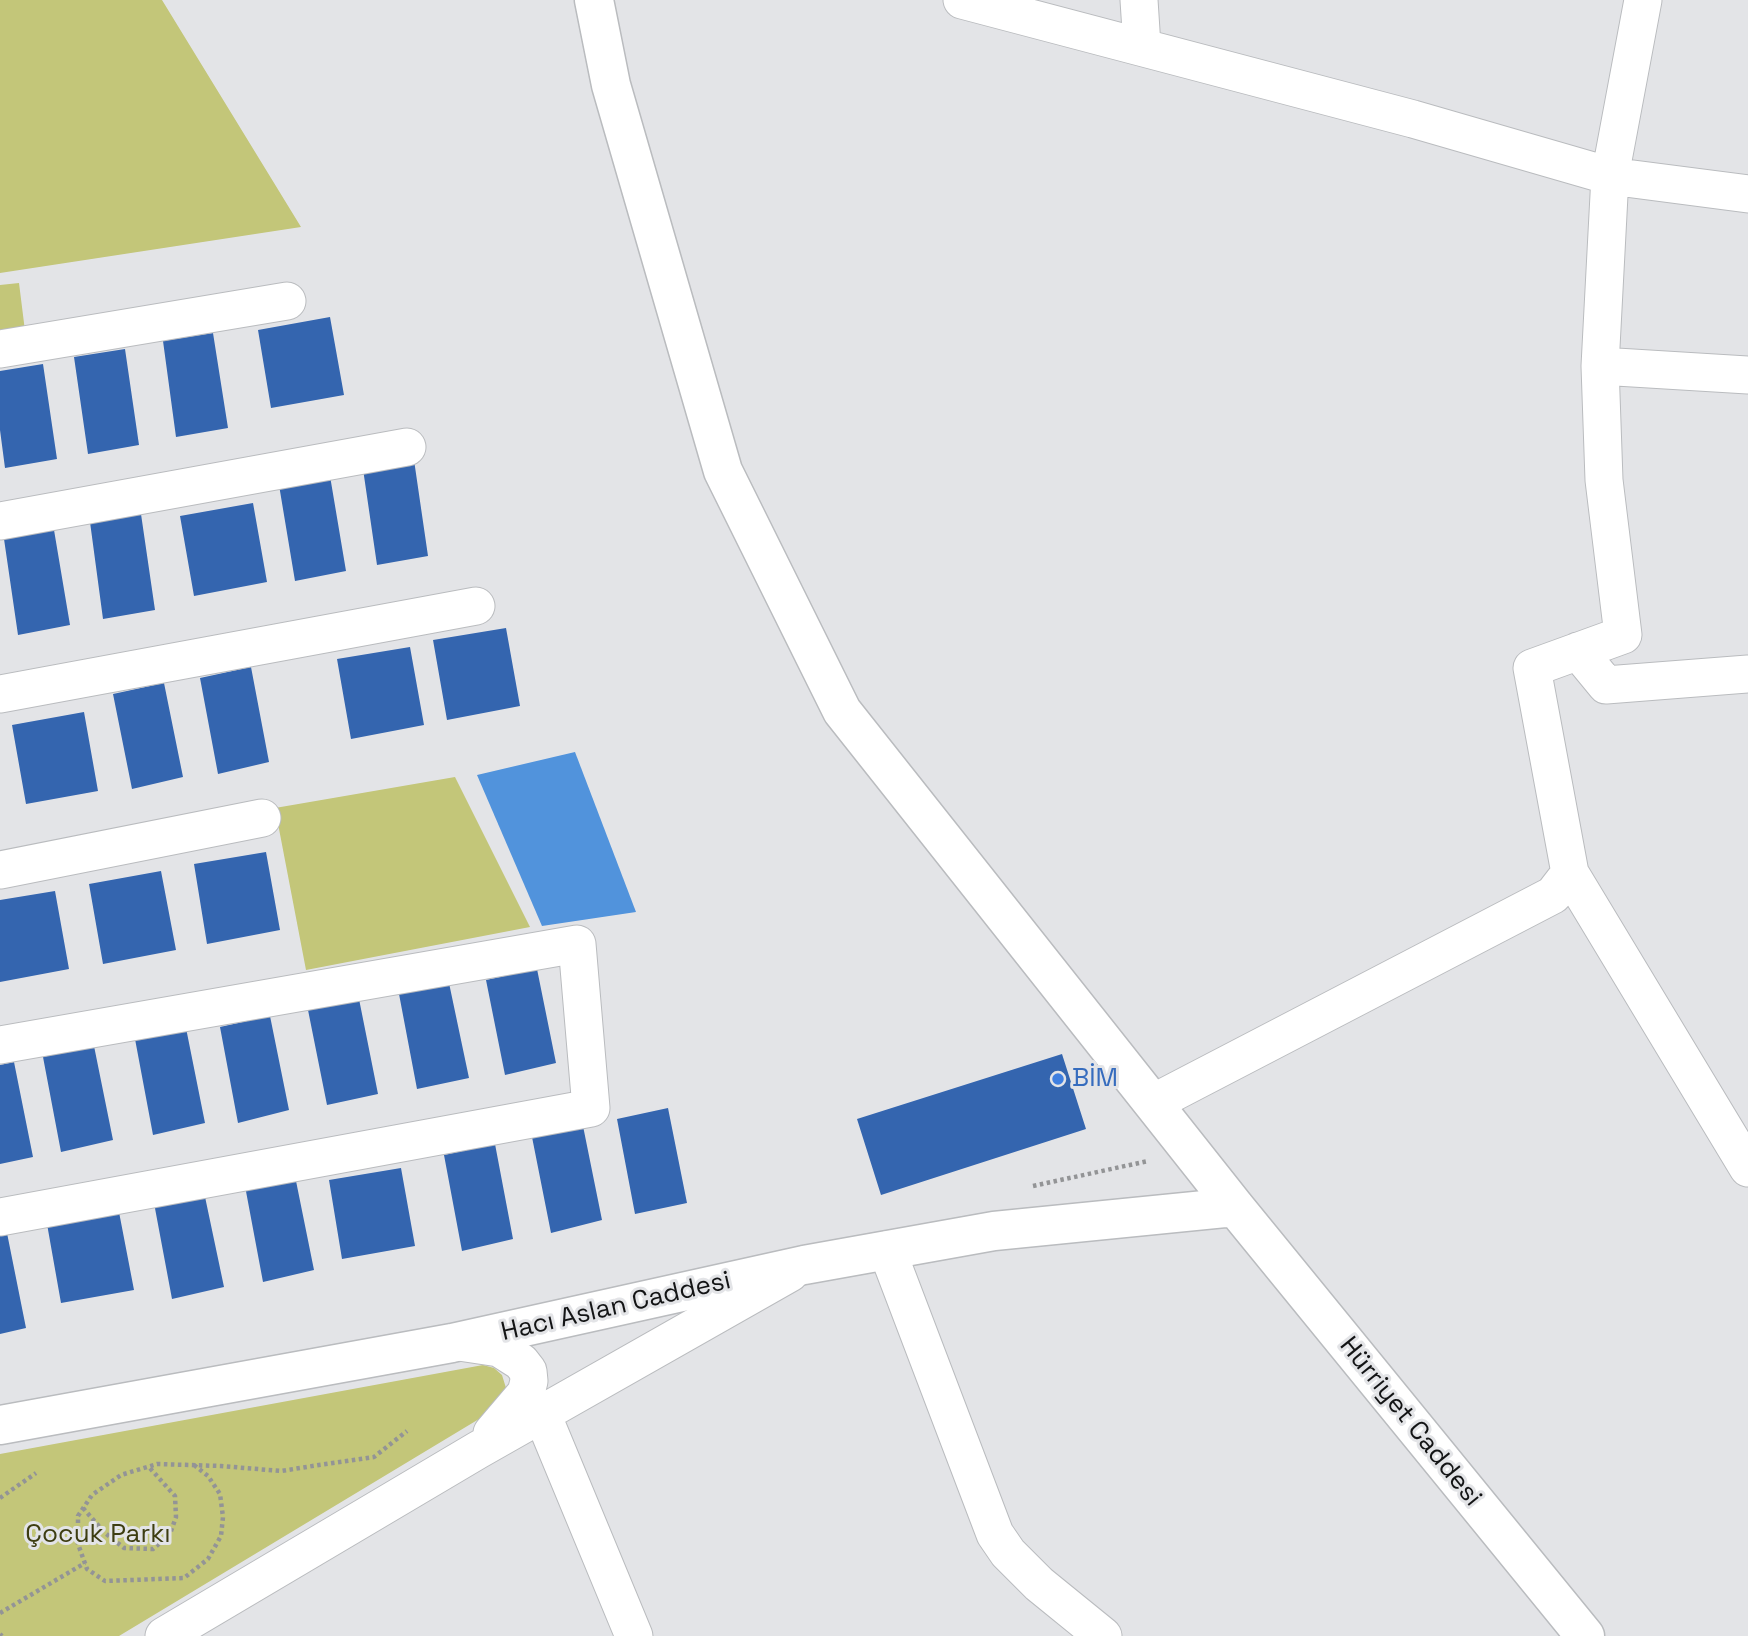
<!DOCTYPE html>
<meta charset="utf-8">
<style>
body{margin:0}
canvas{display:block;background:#e3e4e7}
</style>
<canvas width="1748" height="1636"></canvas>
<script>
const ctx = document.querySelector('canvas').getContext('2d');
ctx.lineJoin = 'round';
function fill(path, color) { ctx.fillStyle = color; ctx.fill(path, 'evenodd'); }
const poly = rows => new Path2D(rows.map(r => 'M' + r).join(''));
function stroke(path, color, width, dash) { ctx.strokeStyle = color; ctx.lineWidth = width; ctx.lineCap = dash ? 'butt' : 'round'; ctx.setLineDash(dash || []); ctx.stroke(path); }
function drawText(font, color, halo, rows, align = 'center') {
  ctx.font = font + ' "Space Grotesk",sans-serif'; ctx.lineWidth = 6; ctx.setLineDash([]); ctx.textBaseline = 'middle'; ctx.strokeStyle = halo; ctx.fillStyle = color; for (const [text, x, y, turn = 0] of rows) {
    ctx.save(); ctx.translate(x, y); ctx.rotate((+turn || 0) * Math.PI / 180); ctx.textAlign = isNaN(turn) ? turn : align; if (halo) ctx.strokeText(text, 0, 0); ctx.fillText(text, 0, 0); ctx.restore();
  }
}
const green = poly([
 [0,0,162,0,301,227,0,273],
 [19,283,25,331,0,334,0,285],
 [455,777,530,927,306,970,275,808],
 [483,1365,494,1368,502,1375,506,1388,484,1416,119,1636,0,1636,0,1454]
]);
const water = poly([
 [575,752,636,912,542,926,477,775]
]);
const building = poly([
 [330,317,344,395,271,408,258,330],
 [213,333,228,428,176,437,163,341],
 [125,349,139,445,88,454,74,357],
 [43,364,57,459,5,468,0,430,0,371],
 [414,460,428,556,377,565,363,469],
 [330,476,346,571,295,581,279,485],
 [253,503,267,582,194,596,180,516],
 [141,514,155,610,103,619,90,522],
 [54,530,70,625,18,635,4,539],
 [506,628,520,706,447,720,433,640],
 [410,647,424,725,351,739,337,659],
 [251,667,269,762,218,774,200,678],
 [164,683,183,777,132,789,113,694],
 [84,712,98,791,26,804,12,725],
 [266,852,280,930,207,944,194,864],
 [161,871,176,950,103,964,89,884],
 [55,891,69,969,0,982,0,900],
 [537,969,556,1063,505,1075,486,980],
 [449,983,469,1078,417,1089,399,994],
 [359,999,378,1094,327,1105,308,1010],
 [270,1016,289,1110,238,1123,220,1027],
 [186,1028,205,1123,153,1135,135,1039],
 [94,1046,113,1140,61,1152,43,1057],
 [1062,1054,1086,1129,881,1195,857,1119],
 [14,1062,33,1157,0,1164,0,1065],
 [668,1108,687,1203,635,1214,617,1119],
 [583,1126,602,1220,551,1233,532,1137],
 [495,1144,513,1239,462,1251,444,1155],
 [401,1168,415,1246,342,1259,329,1180],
 [295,1176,314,1270,263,1282,245,1186],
 [204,1192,224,1287,172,1299,154,1203],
 [119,1212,134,1290,61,1303,47,1224],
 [7,1233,26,1328,0,1334,0,1235]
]);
const path = poly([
 [1033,1186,1148,1161],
 [194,1465,208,1476,220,1494,223,1517,221,1536,208,1559,184,1578,105,1581,87,1569,78,1544,78,1516,92,1495,121,1475,157,1464,221,1466,281,1471,319,1465,374,1457,407,1431],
 [0,1498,36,1473],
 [83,1508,104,1532,124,1548,153,1549,170,1534,176,1517,175,1496,148,1466],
 [0,1613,85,1563],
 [0,1634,2,1636]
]);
const minor = poly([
 [962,0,1413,119,1610,176,1748,194],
 [1139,0,1142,46],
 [0,349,287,301],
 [1600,366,1748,375],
 [0,521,407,447],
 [1578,651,1606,685,1748,674],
 [0,694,476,606],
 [0,870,262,818],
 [1570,873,1748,1168],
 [0,1045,577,944,591,1108,0,1217],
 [1153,1103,1553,895,1570,873,1532,668,1623,635,1604,480,1600,366,1610,176,1643,0],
 [887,1250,995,1534,1008,1553,1039,1584,1103,1636],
 [459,1342,499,1348,521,1362,528,1371,529,1381,526,1393,492,1433],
 [542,1414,634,1636],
 [164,1636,478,1450,790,1273]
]);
const tertiary = poly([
 [594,0,611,85,723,471,842,711,1235,1207,1585,1636],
 [0,1425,452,1343,804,1265,994,1231,1235,1207]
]);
const markers = [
 [1058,1079,7,"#3f7fe0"]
];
const shopNames = [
 ["BİM",1072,1079]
];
const streetNames = [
 ["Hacı Aslan Caddesi",616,1307,-13],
 ["Hürriyet Caddesi",1410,1422,51]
];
const parkNames = [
 ["Çocuk Parkı",98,1535]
];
fill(green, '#c3c679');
fill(water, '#5193dc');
fill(building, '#3465af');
stroke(minor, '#babcbf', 39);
stroke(tertiary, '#babcbf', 41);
stroke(path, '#939496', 4.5, [3.5, 3.5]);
stroke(minor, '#fff', 37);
stroke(tertiary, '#fff', 38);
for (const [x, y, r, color] of markers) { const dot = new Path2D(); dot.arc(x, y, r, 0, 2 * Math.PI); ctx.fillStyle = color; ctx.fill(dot); stroke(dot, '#e3e4e7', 2.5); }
drawText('26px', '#366cbe', '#e3e4e7', shopNames, 'left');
drawText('26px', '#131415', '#e3e4e7', streetNames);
drawText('26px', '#3d3d11', '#e3e4e7', parkNames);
</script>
